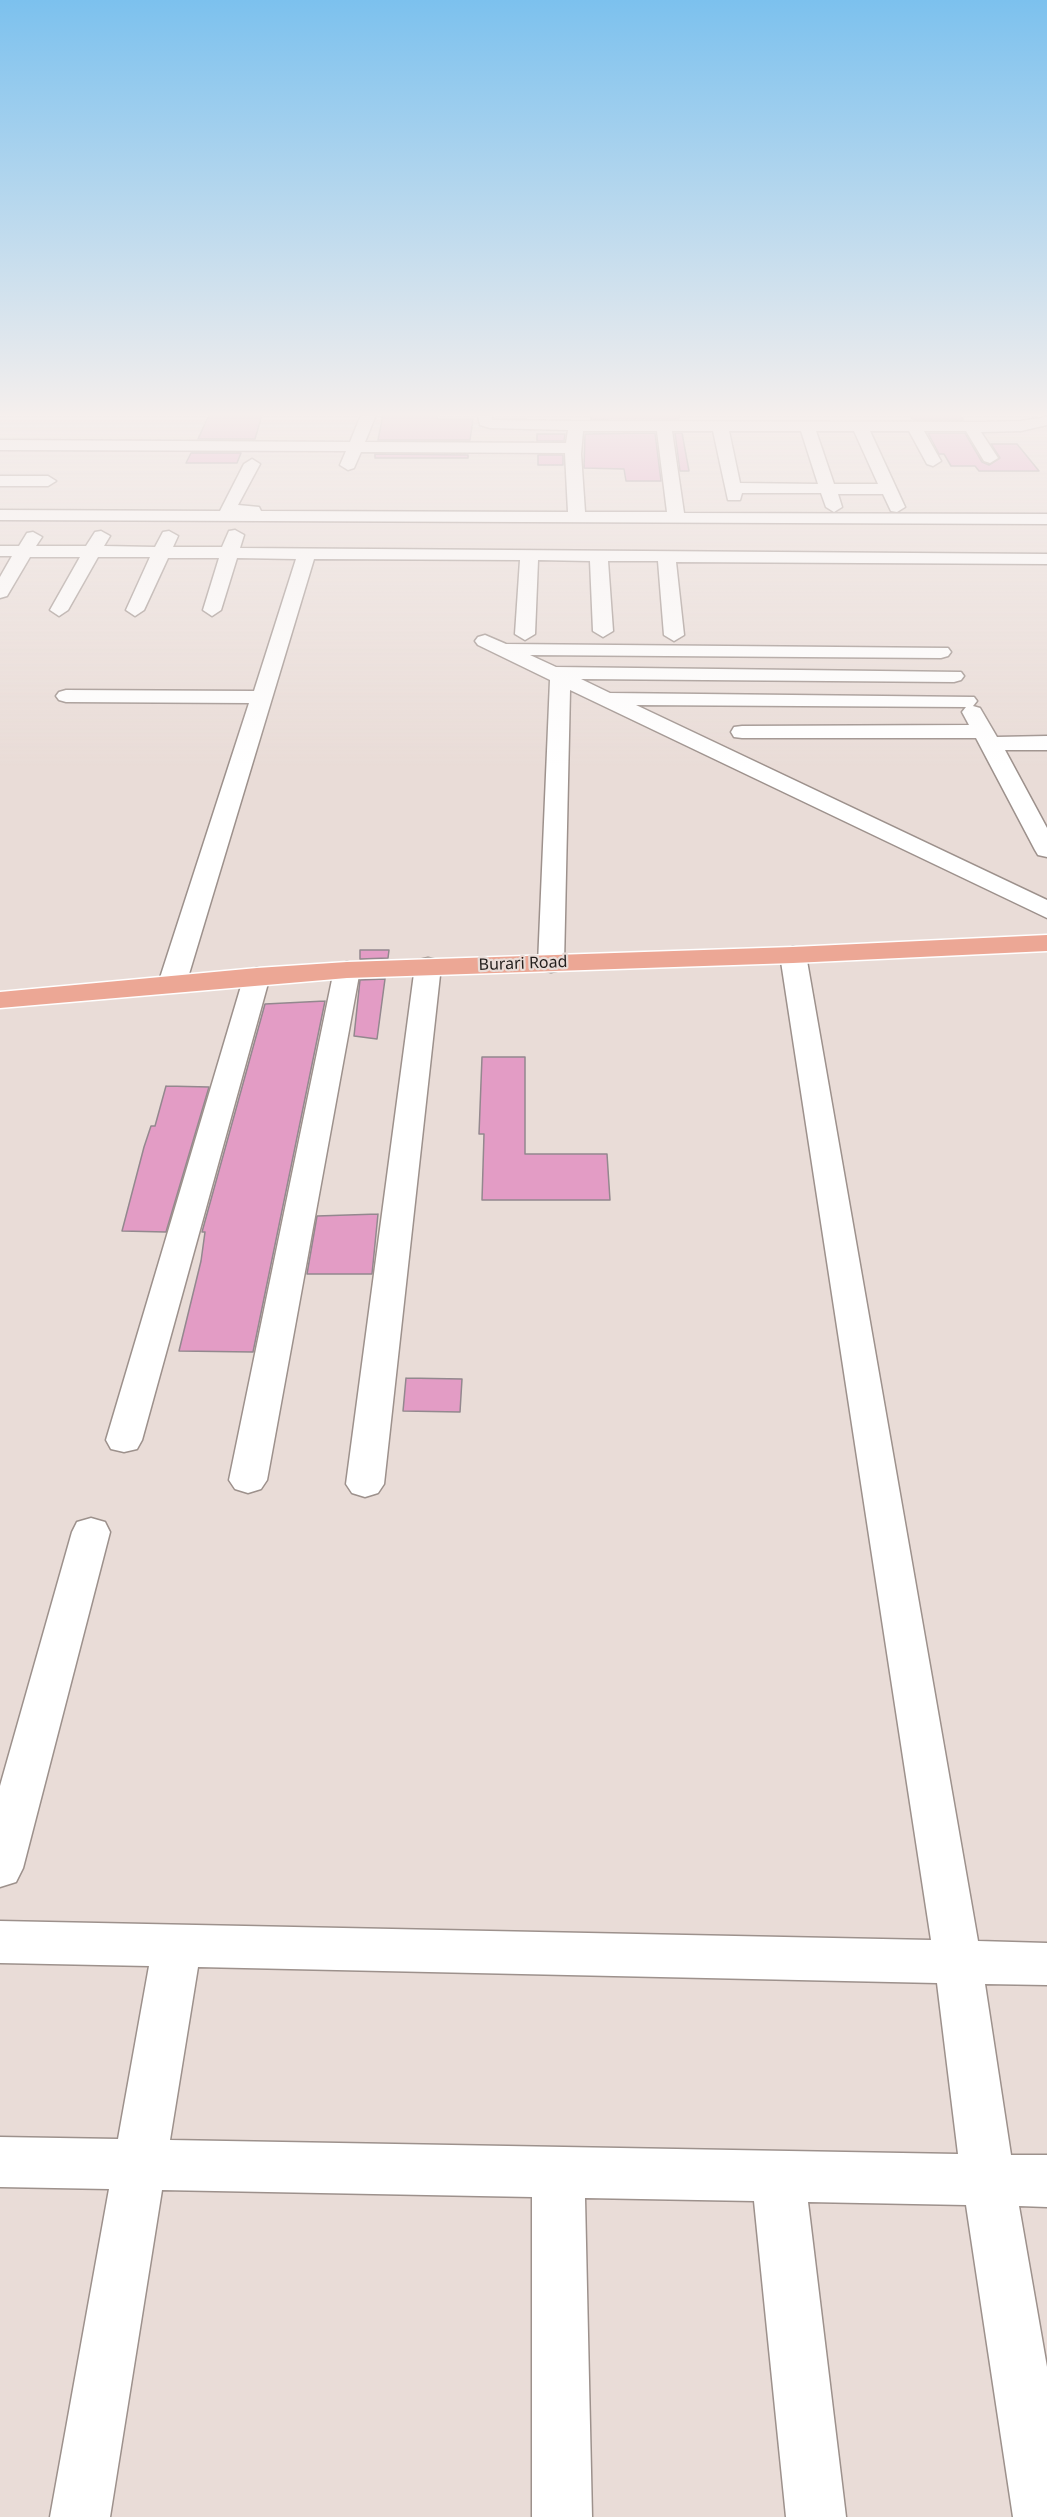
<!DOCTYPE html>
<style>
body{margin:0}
canvas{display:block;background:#e9dcd7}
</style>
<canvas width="1047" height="2517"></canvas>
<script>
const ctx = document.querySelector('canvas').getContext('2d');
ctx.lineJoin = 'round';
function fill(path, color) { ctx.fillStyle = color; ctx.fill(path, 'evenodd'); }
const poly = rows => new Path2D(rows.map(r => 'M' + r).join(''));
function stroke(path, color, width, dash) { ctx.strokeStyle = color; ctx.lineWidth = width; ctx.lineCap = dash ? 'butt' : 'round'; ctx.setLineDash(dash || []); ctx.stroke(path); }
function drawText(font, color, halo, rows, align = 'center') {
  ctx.font = font + ' "Noto Sans",sans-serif'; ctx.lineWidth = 4.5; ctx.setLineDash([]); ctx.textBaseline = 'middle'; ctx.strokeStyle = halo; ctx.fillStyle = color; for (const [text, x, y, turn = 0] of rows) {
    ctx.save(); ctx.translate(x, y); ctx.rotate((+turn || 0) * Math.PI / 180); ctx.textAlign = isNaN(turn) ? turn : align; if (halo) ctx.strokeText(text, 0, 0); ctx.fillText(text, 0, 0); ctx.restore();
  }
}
const building = poly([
 [209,415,262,415,255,439,198,439,209,415],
 [383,415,438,415,437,419,473,419,470,440,378,440,383,415],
 [591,415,679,416,679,419,591,419,591,415],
 [910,415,961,415,963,420,913,420,910,415],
 [655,433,661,481,626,481,624,469,584,468,585,434,655,433],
 [675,433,682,433,689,471,680,471,675,433],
 [928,433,965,433,982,462,989,465,1000,458,991,444,1017,444,1039,471,979,471,975,466,951,466,944,454,939,454,928,433],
 [537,434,565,434,564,441,537,441,537,434],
 [191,453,241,453,237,463,186,463,191,453],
 [375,454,468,455,468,458,375,458,375,454],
 [538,455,563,455,563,465,538,465,538,455],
 [360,950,389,950,388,958,360,959,360,950],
 [385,979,377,1039,354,1036,360,980,385,979],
 [325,1001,253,1352,179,1351,201,1261,205,1232,202,1232,265,1004,325,1001],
 [482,1057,525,1057,525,1154,607,1154,610,1200,482,1200,484,1134,479,1134,482,1057],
 [166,1086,209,1087,166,1232,122,1231,144,1147,151,1126,155,1126,166,1086],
 [378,1214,372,1274,307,1274,317,1216,378,1214],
 [406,1378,462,1379,460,1412,403,1411,406,1378]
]);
const minor = poly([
 [361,415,376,415,365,442,566,443,568,430,490,428,480,425,478,415,492,415,492,420,576,421,982,422,1021,421,1047,417,1047,425,1021,431,981,432,998,458,990,463,984,461,966,431,924,431,941,461,933,466,927,464,909,431,870,431,905,507,897,512,891,511,883,494,838,494,842,507,834,512,826,507,821,493,742,493,740,500,728,500,713,431,672,431,684,513,1047,514,1047,524,0,520,0,510,220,511,244,464,252,459,260,464,238,505,259,507,261,511,568,512,565,453,361,452,354,468,348,470,340,465,346,451,0,450,0,440,350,442,361,415],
 [583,431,657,431,667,512,585,512,581,454,583,431],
 [729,431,801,431,818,484,740,483,729,431],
 [816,431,854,431,878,484,834,484,816,431],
 [0,476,48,476,56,481,48,486,0,486,0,476],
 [235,530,244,535,240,548,1047,554,1047,564,676,562,684,635,674,641,664,635,658,561,608,561,613,631,603,637,593,631,590,561,538,560,535,634,525,640,515,634,520,560,314,559,186,984,182,990,172,992,162,990,158,984,249,703,66,702,59,700,56,696,59,692,66,690,254,691,296,559,237,558,221,610,212,616,203,610,219,558,168,558,144,610,135,616,126,610,150,557,98,557,68,610,59,616,50,610,80,557,30,557,7,596,0,598,0,577,12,556,0,556,0,546,19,546,27,533,33,532,42,537,36,546,86,546,95,532,101,531,110,536,104,546,155,547,163,532,169,531,178,536,173,547,222,547,229,531,235,530],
 [485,635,506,644,948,648,951,652,948,656,941,658,530,655,556,667,961,672,964,676,961,680,954,682,581,679,610,693,974,697,977,701,973,706,980,708,997,737,1047,736,1047,750,1005,750,1047,828,1047,857,1038,855,1035,850,976,738,742,738,734,737,731,732,734,727,742,726,969,725,962,712,966,707,636,705,1047,900,1047,918,570,690,564,964,560,970,551,972,542,970,538,964,550,680,478,645,475,641,478,637,485,635],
 [793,947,802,949,806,955,978,1941,1047,1943,1047,1985,985,1984,1011,2155,1047,2155,1047,2207,1019,2206,1047,2367,1047,2517,1013,2517,966,2205,808,2202,846,2517,786,2517,754,2201,585,2198,592,2517,532,2517,532,2197,162,2190,110,2517,50,2517,109,2189,0,2187,0,2137,118,2139,149,1966,0,1963,0,1921,931,1940,780,955,784,949,793,947],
 [198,1967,937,1983,958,2154,170,2140,198,1967],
 [428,958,437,960,441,966,384,1484,378,1493,365,1497,352,1493,346,1484,415,966,419,960,428,958],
 [347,962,356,964,360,970,267,1480,261,1489,248,1493,235,1489,229,1480,334,970,338,964,347,962],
 [257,968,267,970,270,976,142,1440,137,1449,124,1452,111,1449,106,1440,244,976,247,970,257,968],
 [91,1518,105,1522,110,1532,23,1868,16,1882,0,1887,0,1786,72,1532,77,1522,91,1518]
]);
const major = poly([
 [1047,935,1047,951,793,963,347,978,0,1008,0,992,257,968,347,962,793,947,1047,935]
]);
const streetNames = [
 ["Burari Road",523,964,-2]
];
fill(building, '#e39cc5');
stroke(building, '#93888e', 1.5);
stroke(minor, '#9d918c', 3);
stroke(major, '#fff', 3);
fill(minor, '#fff');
fill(major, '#eca795');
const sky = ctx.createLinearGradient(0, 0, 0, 768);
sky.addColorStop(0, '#7cc1ee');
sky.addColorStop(0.54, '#f5efed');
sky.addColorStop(1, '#f5efed00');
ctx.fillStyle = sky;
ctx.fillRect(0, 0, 1047, 768);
drawText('16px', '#231e1c', '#e9dcd7', streetNames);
</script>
